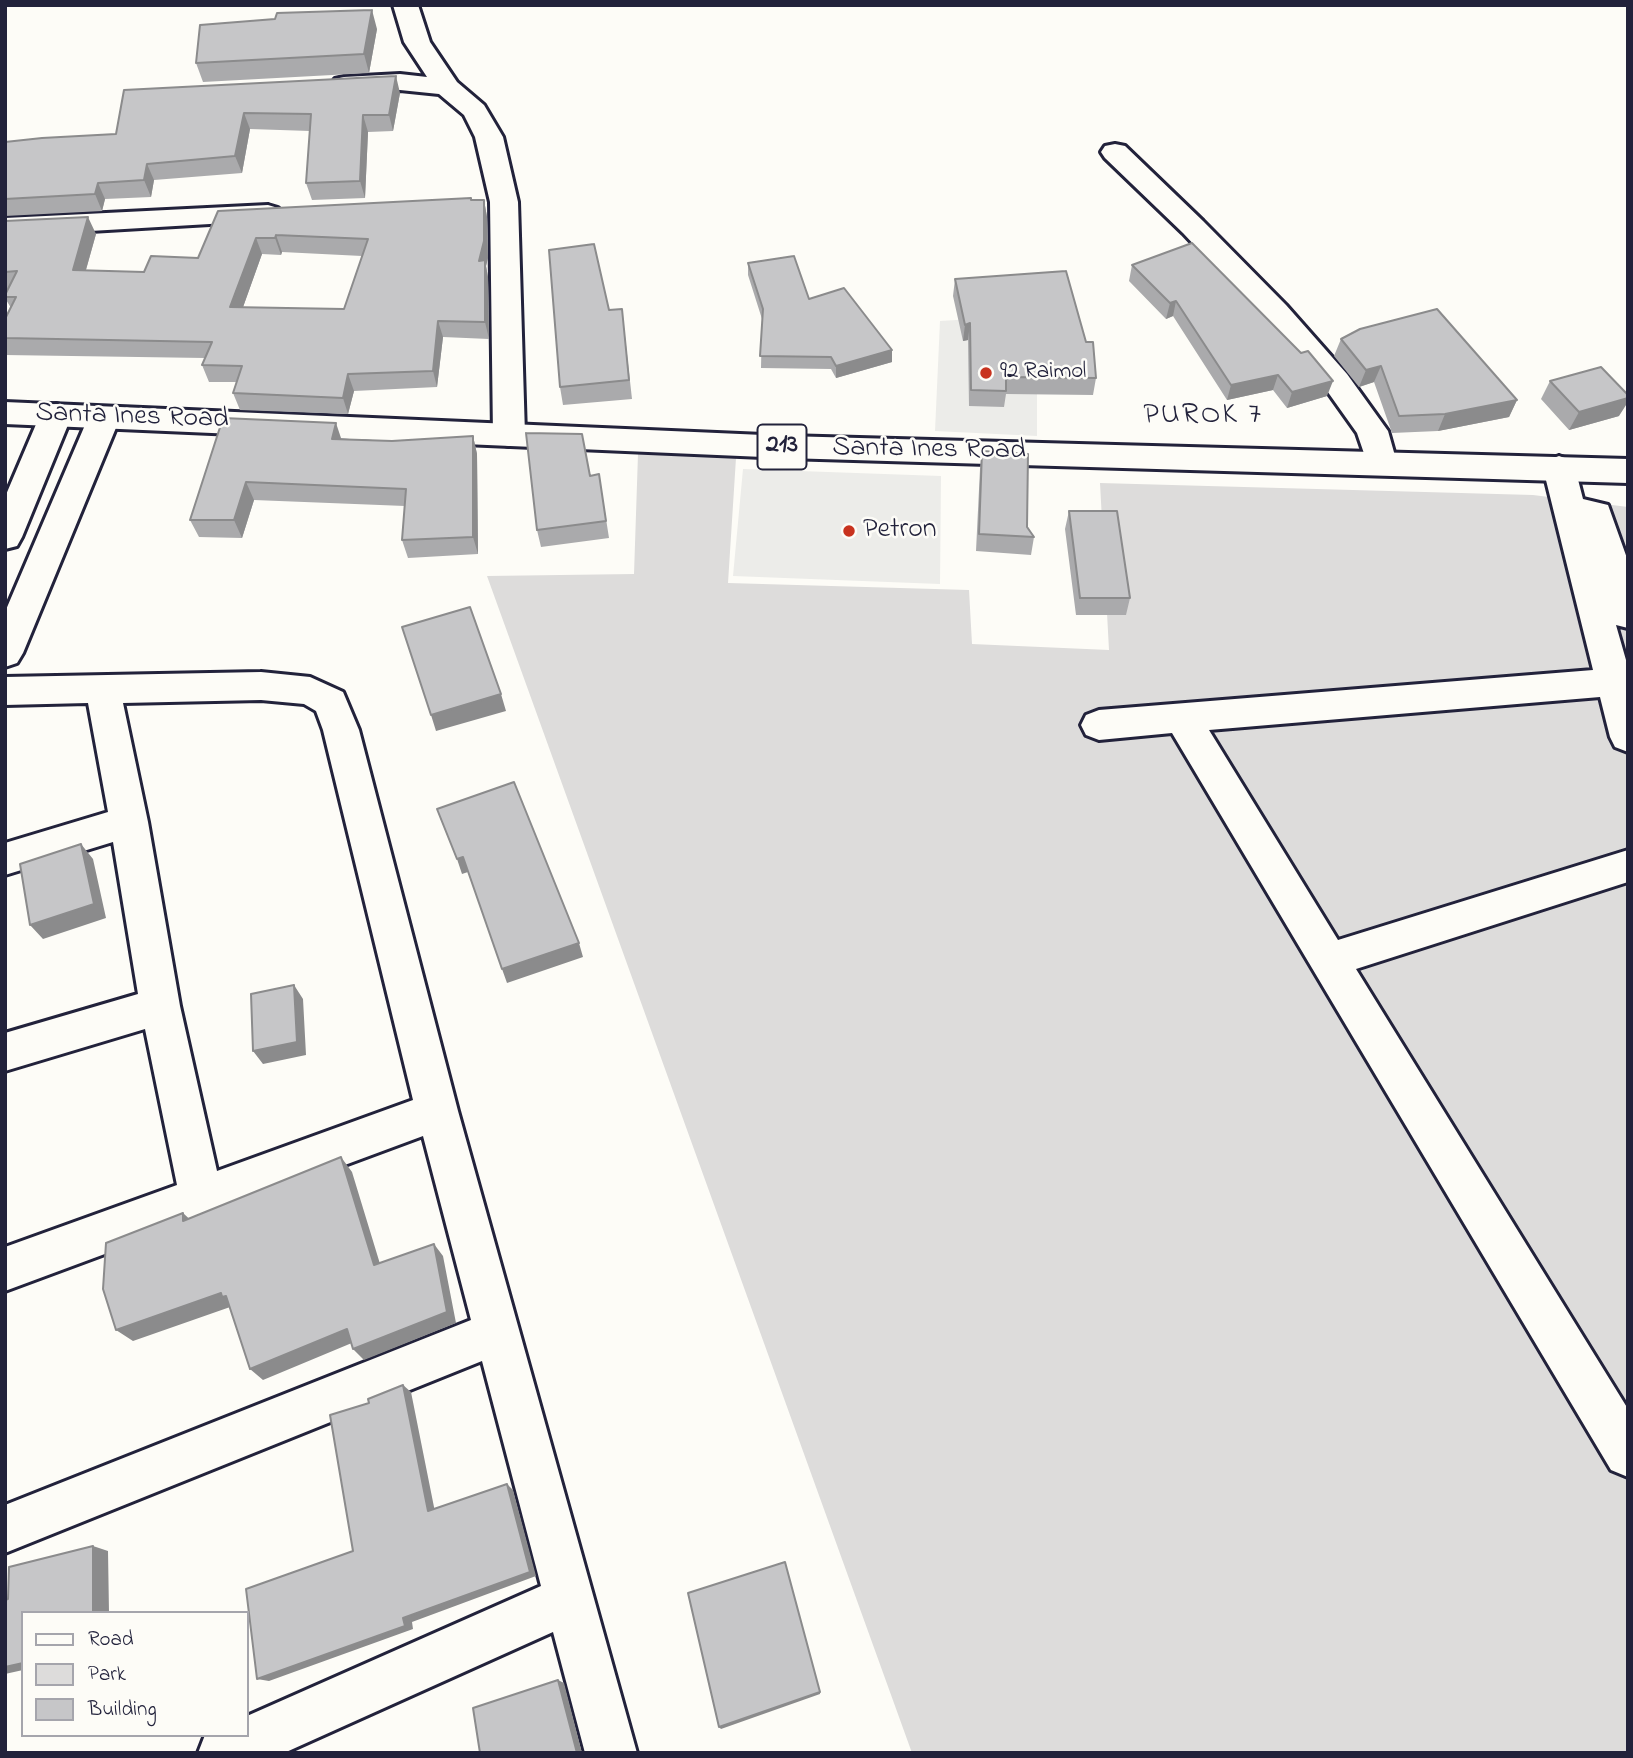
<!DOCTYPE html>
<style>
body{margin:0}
#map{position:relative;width:1633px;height:1758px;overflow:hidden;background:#fdfcf7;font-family:"Indie Flower",sans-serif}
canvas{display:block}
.frame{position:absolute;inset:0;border:7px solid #22223b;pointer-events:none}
.legend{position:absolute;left:21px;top:1611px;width:228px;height:126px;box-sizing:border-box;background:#fdfcf7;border:2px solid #a5a5ac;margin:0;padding:9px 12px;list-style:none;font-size:21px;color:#22223b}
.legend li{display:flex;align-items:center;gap:14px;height:35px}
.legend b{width:35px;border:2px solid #a5a5ac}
</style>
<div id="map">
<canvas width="1633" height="1758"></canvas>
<div class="frame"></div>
<ul class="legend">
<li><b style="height:9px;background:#fdfcf7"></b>Road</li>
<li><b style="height:19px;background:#dddcdb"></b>Park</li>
<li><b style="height:19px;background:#c6c6c8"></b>Building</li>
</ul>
</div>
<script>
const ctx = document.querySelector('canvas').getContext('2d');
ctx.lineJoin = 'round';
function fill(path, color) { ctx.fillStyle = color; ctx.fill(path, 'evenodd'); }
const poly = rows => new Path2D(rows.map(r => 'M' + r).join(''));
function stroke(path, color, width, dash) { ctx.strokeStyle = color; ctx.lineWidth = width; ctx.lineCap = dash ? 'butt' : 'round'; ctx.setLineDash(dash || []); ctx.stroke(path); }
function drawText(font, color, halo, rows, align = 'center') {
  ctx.font = font + ' "Indie Flower",sans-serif'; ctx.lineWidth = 5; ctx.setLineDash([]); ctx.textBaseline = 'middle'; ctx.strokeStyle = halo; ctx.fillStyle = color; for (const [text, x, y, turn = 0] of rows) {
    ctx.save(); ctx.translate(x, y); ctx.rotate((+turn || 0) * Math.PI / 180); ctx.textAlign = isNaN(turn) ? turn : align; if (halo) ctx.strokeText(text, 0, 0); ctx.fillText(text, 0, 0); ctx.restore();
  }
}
const built = poly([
 [1037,315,1037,436,935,431,940,321],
 [743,469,941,476,940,584,733,576]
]);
const green = poly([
 [638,454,736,458,728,583,969,590,972,644,1109,650,1100,483,1533,495,1628,507,1628,1753,912,1753,487,576,634,574]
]);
const minor = poly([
 [393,5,418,5,430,42,457,82,484,105,503,137,518,202,525,435,520,443,509,446,498,443,493,435,490,202,475,137,464,115,439,94,400,90,344,93,335,91,331,85,335,79,344,77,400,74,427,77,404,42,393,5],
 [1115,144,1125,146,1203,221,1286,305,1347,374,1388,431,1397,463,1392,471,1381,474,1370,471,1357,433,1325,388,1264,319,1183,233,1105,158,1101,152,1105,146,1115,144],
 [268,205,278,208,282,214,278,220,5,236,5,218,268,205],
 [56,404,67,407,72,415,22,537,17,546,5,549,5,497,40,415,45,407,56,404],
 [104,407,115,410,120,418,23,653,17,663,5,667,5,612,88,418,93,410,104,407],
 [1559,456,1570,460,1575,468,1583,499,1608,505,1628,561,1628,628,1616,625,1628,667,1628,752,1615,747,1610,737,1600,697,1209,730,1338,940,1628,850,1628,882,1356,969,1628,1409,1628,1477,1611,1470,1172,733,1099,740,1086,735,1081,725,1086,715,1099,710,1593,670,1543,468,1548,460,1559,456],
 [261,672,310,677,343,692,359,730,458,1111,637,1753,585,1753,553,1632,284,1753,198,1753,205,1735,247,1735,247,1716,541,1586,482,1361,5,1553,5,1505,471,1320,423,1136,5,1291,5,1247,177,1185,145,1029,5,1071,5,1033,138,994,113,842,5,875,5,843,108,812,88,703,5,705,5,677,261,672],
 [261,700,304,704,316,711,323,730,413,1100,217,1171,180,1006,148,822,123,703,261,700]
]);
const major = poly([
 [5,402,786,436,1628,459,1628,483,786,458,5,424,5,402]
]);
const wall = poly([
 [377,29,369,73,203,82,196,63],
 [124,90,400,93,393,131,368,132,365,198,312,200,306,183,310,131,250,129,242,173,154,180,151,197,105,199,102,211,5,216,5,142,116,134],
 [472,200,484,200,487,217,488,258,486,266,488,277,489,339,443,337,437,387,354,391,348,414,240,410,233,393,237,382,209,382,202,365,205,358,5,355,5,319,11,308,5,298,5,295,8,289,5,289,5,221,96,234,86,270,144,272,198,258,218,211],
 [282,252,362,256,344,309,243,307,262,254,281,255],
 [748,263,892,350,892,362,836,378,831,369,761,368,762,319,748,275],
 [1132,265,1327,396,1287,408,1273,390,1227,400,1173,316,1166,319,1129,281],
 [955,279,1096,378,1093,395,1006,394,1004,407,969,406,968,340,963,341,953,296],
 [622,309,632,399,563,405,560,387],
 [1341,339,1517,400,1509,417,1438,431,1392,433,1374,382,1359,387,1334,356],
 [1550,381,1619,416,1569,430,1541,399],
 [223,418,341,439,392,441,473,436,477,454,478,554,408,558,402,540,405,506,254,500,242,538,199,537,190,520],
 [982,451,1034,537,1031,555,976,551,980,469],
 [599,474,609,538,541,547,537,530,590,476],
 [1069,511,1130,598,1126,615,1076,615,1065,529]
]);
const shadedWall = poly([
 [372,10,377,29,369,73,364,54],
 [396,76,400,93,393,131,389,115],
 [244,113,250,129,242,173,235,156],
 [363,115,368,132,365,198,360,181],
 [147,164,154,180,151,197,144,180],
 [98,183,105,199,102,211,95,194],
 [484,200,487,217,488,258,486,266,488,277,489,339,485,322,479,261],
 [88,217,96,234,81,287,73,270],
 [276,235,282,252,281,255,275,238],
 [256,238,262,254,237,324,230,307],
 [1176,301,1173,316,1166,319,1170,303],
 [438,321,443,337,437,387,433,371],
 [970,323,968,340,963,341,965,325],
 [892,350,892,362,836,378,836,366],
 [1381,366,1374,382,1359,387,1366,370],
 [348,374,354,391,348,414,343,398],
 [1278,375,1273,390,1227,400,1231,385],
 [1333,381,1327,396,1287,408,1292,392],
 [1628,398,1628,402,1619,416,1569,430,1579,412],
 [1517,400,1509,417,1438,431,1445,414],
 [336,423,342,441,332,439],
 [473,436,477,454,478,554,473,537],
 [246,482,254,500,242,538,234,520],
 [501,694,506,711,436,731,431,715],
 [81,844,93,859,106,918,43,939,30,925],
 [463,857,468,872,462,874,457,859],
 [579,943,583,957,507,983,502,969],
 [294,985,303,999,306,1055,263,1064,253,1051],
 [341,1157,352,1172,384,1277,374,1265],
 [183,1213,197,1226,183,1221],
 [434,1244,443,1256,456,1323,364,1360,353,1349],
 [221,1293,226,1296,233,1306,133,1341,116,1330],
 [347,1329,359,1340,263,1380,250,1369],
 [403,1385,411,1392,436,1517,428,1511],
 [507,1484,513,1490,536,1576,412,1622,413,1629,269,1681,257,1679,403,1618],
 [93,1546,108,1551,109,1613,93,1613],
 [23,1663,23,1670,5,1674,5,1667],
 [558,1680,564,1683,582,1753,577,1753],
 [820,1692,820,1694,721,1729,719,1727]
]);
const building = poly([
 [372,10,364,54,196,63,200,25,275,19,277,13,372,10],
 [396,76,389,115,363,115,360,181,306,183,311,114,244,113,235,156,147,164,144,180,98,183,95,194,5,199,5,142,42,138,116,134,124,90,396,76],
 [471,198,471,200,484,200,484,241,479,261,485,260,485,322,438,321,433,371,348,374,343,398,233,393,242,366,202,365,212,342,5,338,5,319,16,297,5,297,5,295,17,271,5,272,5,221,88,217,73,270,144,272,151,256,198,258,218,211,471,198],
 [276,235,368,239,344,309,230,307,256,238,275,238,276,235],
 [1192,243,1301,353,1308,351,1333,381,1292,392,1278,375,1231,385,1176,301,1170,303,1132,265,1192,243],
 [594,244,609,310,622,309,629,380,560,387,549,250,594,244],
 [794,256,809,299,844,288,892,350,836,366,831,357,760,356,763,309,748,263,794,256],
 [1066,271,1086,342,1093,342,1096,378,1006,377,1006,391,971,390,970,323,965,325,955,279,1066,271],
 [1437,309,1517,400,1445,414,1399,416,1381,366,1366,370,1341,339,1360,329,1437,309],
 [1601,367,1628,395,1628,398,1579,412,1550,381,1601,367],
 [223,418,336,423,332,439,392,441,473,436,473,537,402,540,406,489,246,482,234,520,190,520,223,418],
 [526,433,582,434,590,476,599,474,606,521,537,530,526,433],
 [982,451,1028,454,1027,527,1034,537,979,534,982,451],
 [1069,511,1117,511,1130,598,1080,598,1069,511],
 [470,607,501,694,431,715,402,627,470,607],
 [514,782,579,943,502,969,463,857,457,859,437,809,514,782],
 [81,844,94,904,30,925,20,864,81,844],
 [294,985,297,1042,253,1051,251,994,294,985],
 [341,1157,374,1265,434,1244,447,1312,353,1349,347,1329,250,1369,226,1296,222,1297,221,1293,116,1330,103,1289,106,1243,183,1213,183,1221,341,1157],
 [403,1385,428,1511,507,1484,530,1572,403,1618,405,1626,257,1679,246,1589,353,1551,330,1415,369,1403,368,1399,403,1385],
 [93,1546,93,1613,23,1613,23,1663,5,1667,5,1600,8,1599,9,1567,93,1546],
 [785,1562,820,1692,719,1727,688,1593,785,1562],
 [558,1680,577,1753,480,1753,473,1708,558,1680]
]);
const markers = [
 [986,373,7,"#c8321e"],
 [849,531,7,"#c8321e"]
];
const farPoinames = [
 ["92 Raimol",1000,373]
];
const shields = [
 [782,447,49]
];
const shieldNames = [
 ["213",782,447]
];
const streetNames = [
 ["Santa Ines Road",132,418,2],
 ["Santa Ines Road",929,451,1]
];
const poiNames = [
 ["Petron",863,531]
];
const neighbourhoodNames = [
 ["PUROK 7",1203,417]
];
fill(built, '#ecece9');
fill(green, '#dddcdb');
stroke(minor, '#22223b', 6);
stroke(major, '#22223b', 6);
fill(minor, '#fdfcf7');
fill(major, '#fdfcf7');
fill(wall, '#aaaaac');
fill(shadedWall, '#8b8b8c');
fill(building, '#c6c6c8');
stroke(building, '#8b8b8c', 2);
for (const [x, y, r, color] of markers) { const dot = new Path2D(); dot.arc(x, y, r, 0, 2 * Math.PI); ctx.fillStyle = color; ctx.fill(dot); stroke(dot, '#fdfcf7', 2.5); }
drawText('23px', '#22223b', '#fdfcf7', farPoinames, 'left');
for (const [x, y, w] of shields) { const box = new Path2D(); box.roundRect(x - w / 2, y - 22.5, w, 45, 5); ctx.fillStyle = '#fdfcf7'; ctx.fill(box); stroke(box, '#22223b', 2); }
drawText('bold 26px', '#22223b', null, shieldNames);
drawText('28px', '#22223b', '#fdfcf7', streetNames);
drawText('28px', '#22223b', '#fdfcf7', poiNames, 'left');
ctx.letterSpacing = '2px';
drawText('30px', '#22223b', '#fdfcf7', neighbourhoodNames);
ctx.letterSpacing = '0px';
</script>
